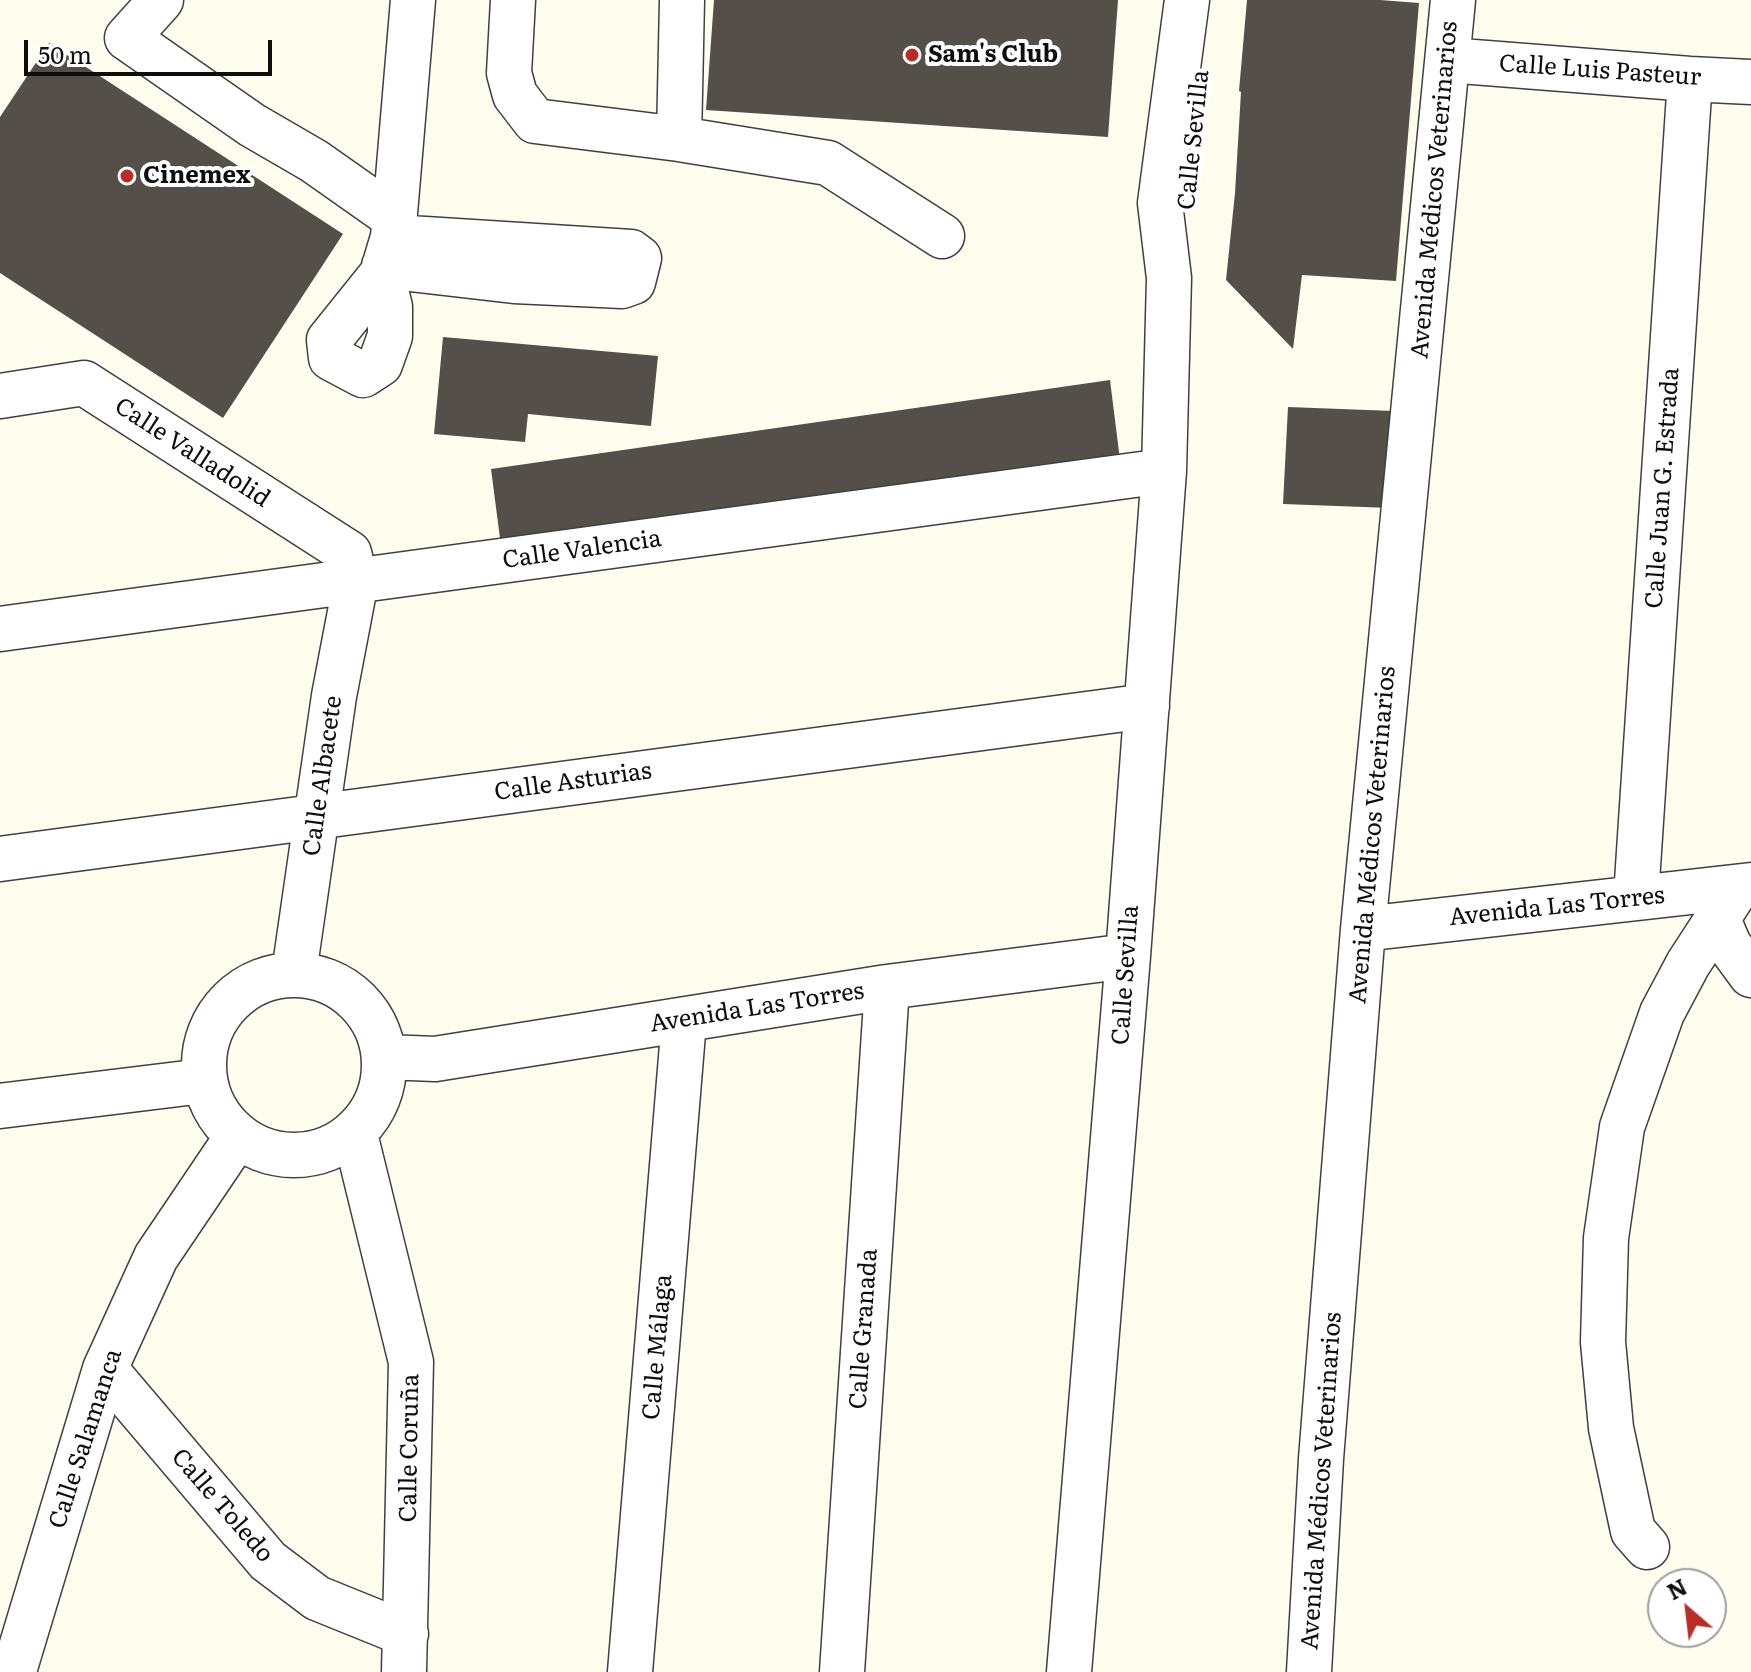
<!DOCTYPE html>
<meta charset="utf-8">
<style>
body{margin:0}
#map{position:relative;width:1751px;height:1672px;overflow:hidden;background:#fffded;font-family:Literata,serif}
canvas{display:block}
.north{position:absolute;left:1647px;top:1568px;width:80px;height:80px;box-sizing:border-box;background:#fff;border:2px solid #9e9e9e;border-radius:50%;rotate:332deg;font-size:22px;font-weight:700;line-height:32px;text-align:center;color:#0d0d0d}
.north::after{content:'';display:block;margin:auto;width:28px;height:36px;background:#ba2d27;clip-path:polygon(50% 0,100% 100%,50% 72%,0 100%)}
.scale{position:absolute;left:24px;top:40px;width:248px;height:36px;box-sizing:border-box;border:4px solid #0d0d0d;border-top:0;padding-left:10px;font-size:24px;line-height:28px;white-space:nowrap;color:#0d0d0d;-webkit-text-stroke:6px #fff;paint-order:stroke}
</style>
<div id="map">
<canvas width="1751" height="1672"></canvas>
<div class="north">N</div>
<div class="scale">50 m</div>
</div>
<script>
const ctx = document.querySelector('canvas').getContext('2d');
ctx.lineJoin = 'round';
function fill(path, color) { ctx.fillStyle = color; ctx.fill(path, 'evenodd'); }
const poly = rows => new Path2D(rows.map(r => 'M' + r).join(''));
function stroke(path, color, width, dash) { ctx.strokeStyle = color; ctx.lineWidth = width; ctx.lineCap = dash ? 'butt' : 'round'; ctx.setLineDash(dash || []); ctx.stroke(path); }
function drawText(font, color, halo, rows, align = 'center') {
  ctx.font = font + ' Literata,serif'; ctx.lineWidth = 8; ctx.setLineDash([]); ctx.textBaseline = 'middle'; ctx.strokeStyle = halo; ctx.fillStyle = color; for (const [text, x, y, turn = 0] of rows) {
    ctx.save(); ctx.translate(x, y); ctx.rotate((+turn || 0) * Math.PI / 180); ctx.textAlign = isNaN(turn) ? turn : align; if (halo) ctx.strokeText(text, 0, 0); ctx.fillText(text, 0, 0); ctx.restore();
  }
}
const building = poly([
 [714,0,1118,0,1108,137,706,110],
 [1247,0,1380,0,1419,3,1396,281,1302,275,1293,349,1226,280,1235,193,1241,92,1239,91],
 [49,43,343,234,223,418,0,273,0,117],
 [443,337,658,356,651,426,528,414,525,442,434,434],
 [1110,380,1121,468,501,546,491,469],
 [1288,407,1394,411,1390,508,1283,504]
]);
const minor = poly([
 [161,0,127,38,252,125,314,161,395,218],
 [513,0,509,73,515,95,535,121,679,139,828,163,942,236],
 [1448,60,1690,79,1751,82],
 [679,139,682,0],
 [384,266,514,281,622,286,633,282,639,258,631,252,393,237],
 [382,274,390,307,390,336,380,364,363,375,331,358,329,340,382,274,393,237,413,0],
 [0,396,84,383,349,553,356,581,334,696,294,973],
 [0,629,1164,471],
 [0,859,1147,706],
 [1636,897,1690,79],
 [1718,919,1729,945,1751,975],
 [1363,929,1751,885],
 '204 1065a90 90 0 1 1 180 0a90 90 0 1 1-180 0Z',
 [386,1057,435,1059,887,987,1128,956],
 [0,1106,203,1081],
 [355,1134,411,1362,404,1672],
 [105,1369,268,1561,317,1598,406,1634],
 [1647,1547,1633,1531,1611,1428,1603,1342,1606,1238,1622,1127,1662,1013,1688,964,1738,887],
 [14,1671,105,1369,156,1257,237,1137],
 [630,1672,684,1021],
 [842,1672,887,987],
 [1069,1672,1128,956,1164,471,1169,278,1160,203,1187,0],
 [1309,1672,1321,1459,1363,929,1453,0]
]);
const markers = [
 [912,55,8,"#ba2d27"],
 [127,176,8,"#ba2d27"]
];
const poiNames = [
 ["Sam's Club",928,55],
 ["Cinemex",143,176]
];
const streetNames = [
 ["Calle Luis Pasteur",1600,71,4],
 ["Calle Sevilla",1194,140,-84],
 ["Avenida Médicos Veterinarios",1435,190,-85],
 ["Calle Valladolid",192,453,33],
 ["Calle Juan G. Estrada",1663,488,-86],
 ["Calle Valencia",582,550,-8],
 ["Calle Albacete",323,776,-82],
 ["Calle Asturias",573,782,-8],
 ["Avenida Médicos Veterinarios",1373,835,-85],
 ["Avenida Las Torres",1557,907,-6],
 ["Calle Sevilla",1126,975,-86],
 ["Avenida Las Torres",757,1008,-9],
 ["Calle Granada",864,1329,-86],
 ["Calle Málaga",658,1347,-85],
 ["Calle Salamanca",86,1439,-72],
 ["Calle Coruña",410,1448,-89],
 ["Avenida Médicos Veterinarios",1322,1481,-86],
 ["Calle Toledo",222,1506,49]
];
fill(building, '#554f49');
stroke(minor, '#404040', 47);
stroke(minor, '#fff', 44);
for (const [x, y, r, color] of markers) { const dot = new Path2D(); dot.arc(x, y, r, 0, 2 * Math.PI); ctx.fillStyle = color; ctx.fill(dot); stroke(dot, '#fff', 3); }
drawText('bold 24px', '#0d0d0d', '#fff', poiNames, 'left');
drawText('24px', '#0d0d0d', '#fff', streetNames);
</script>
